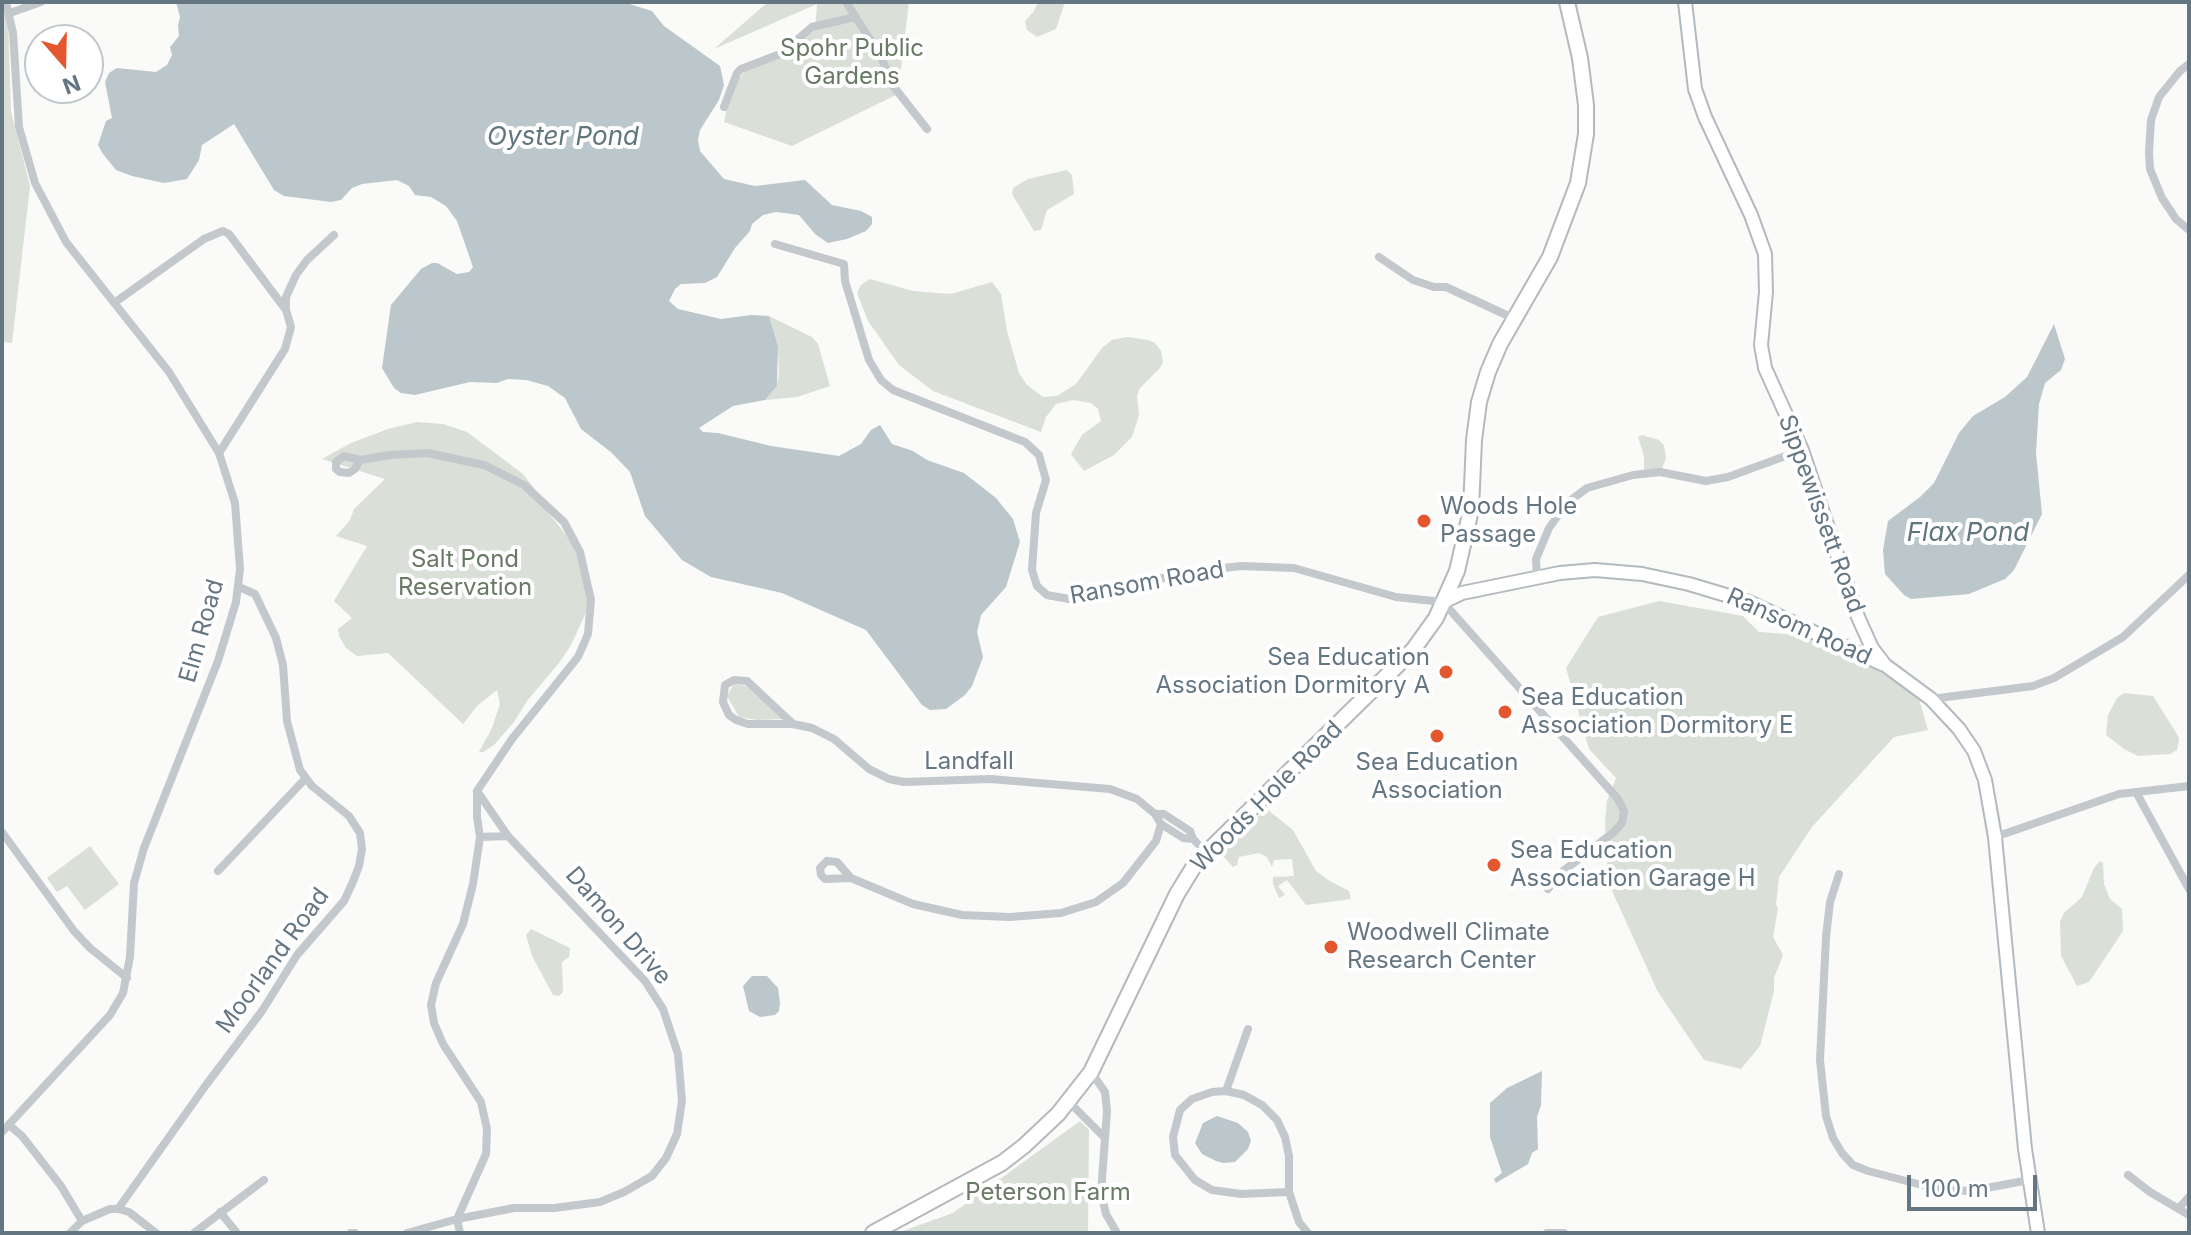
<!DOCTYPE html>
<style>
body{margin:0}
#map{position:relative;width:2191px;height:1235px;overflow:hidden;background:#fafaf8;font-family:Inter,sans-serif}
canvas{display:block}
.frame{position:absolute;inset:0;border:4px solid #657683;pointer-events:none}
.north{position:absolute;left:24px;top:24px;width:80px;height:80px;box-sizing:border-box;background:#fff;border:2px solid #c1c8cd;border-radius:50%;rotate:160deg;font-size:22px;font-weight:700;line-height:32px;text-align:center;color:#657683}
.north::after{content:'';display:block;margin:auto;width:28px;height:36px;background:#e4572e;clip-path:polygon(50% 0,100% 100%,50% 72%,0 100%)}
.scale{position:absolute;left:1907px;top:1175px;width:130px;height:36px;box-sizing:border-box;border:4px solid #657683;border-top:0;padding-left:10px;font-size:24px;line-height:28px;white-space:nowrap;color:#657683;-webkit-text-stroke:6px #fff;paint-order:stroke}
</style>
<div id="map">
<canvas width="2191" height="1235"></canvas>
<div class="frame"></div>
<div class="north">N</div>
<div class="scale">100 m</div>
</div>
<script>
const ctx = document.querySelector('canvas').getContext('2d');
ctx.lineJoin = 'round';
function fill(path, color) { ctx.fillStyle = color; ctx.fill(path, 'evenodd'); }
const poly = rows => new Path2D(rows.map(r => 'M' + r).join(''));
function stroke(path, color, width, dash) { ctx.strokeStyle = color; ctx.lineWidth = width; ctx.lineCap = dash ? 'butt' : 'round'; ctx.setLineDash(dash || []); ctx.stroke(path); }
function drawText(font, color, halo, rows, align = 'center') {
  ctx.font = font + ' Inter,sans-serif'; ctx.lineWidth = 8; ctx.setLineDash([]); ctx.textBaseline = 'middle'; ctx.strokeStyle = halo; ctx.fillStyle = color; for (const [text, x, y, turn = 0] of rows) {
    ctx.save(); ctx.translate(x, y); ctx.rotate((+turn || 0) * Math.PI / 180); ctx.textAlign = isNaN(turn) ? turn : align; if (halo) ctx.strokeText(text, 0, 0); ctx.fillText(text, 0, 0); ctx.restore();
  }
}
const green = poly([
 [2,2,5,2,8,16,11,111,30,186,12,343,2,342],
 [768,2,909,2,898,94,792,146,724,122,732,85,752,64,785,51,815,30,817,4,714,49],
 [1038,2,1065,2,1056,29,1037,37,1027,30,1025,21,1034,11],
 [1067,170,1072,175,1074,194,1047,210,1041,230,1034,231,1012,194,1013,188,1028,179],
 [870,279,913,291,951,294,992,282,1001,294,1007,331,1019,373,1027,385,1043,397,1057,396,1076,384,1102,348,1112,340,1127,337,1148,340,1155,343,1161,351,1163,362,1160,368,1140,388,1137,396,1139,415,1132,437,1114,455,1084,471,1071,454,1082,435,1101,421,1098,409,1091,403,1073,400,1056,404,1046,417,1041,432,933,391,899,365,868,321,857,293,861,285],
 [769,316,812,337,818,344,830,386,797,397,765,400,777,386,779,374,778,346],
 [417,422,443,424,467,432,523,474,541,497,550,515,571,541,578,558,589,606,571,645,559,663,527,701,514,722,494,745,483,752,479,752,492,728,500,704,497,690,477,706,463,724,388,653,357,656,346,648,339,636,338,629,352,618,334,601,367,546,336,536,350,520,354,509,385,479,322,459,351,443,388,429],
 [1642,435,1659,440,1664,445,1666,458,1662,469,1644,470,1644,456,1638,437],
 [1659,601,1743,616,1759,632,1828,637,1915,685,1928,730,1894,737,1812,827,1779,877,1776,905,1778,908,1773,937,1783,955,1774,978,1774,991,1760,1046,1741,1069,1704,1060,1658,992,1608,882,1605,822,1607,801,1616,778,1589,749,1566,668,1598,617],
 [734,684,746,686,783,719,757,720,739,717,727,696],
 [2124,693,2153,696,2175,731,2179,738,2177,750,2170,754,2138,756,2124,749,2106,735,2108,715,2117,698],
 [1268,810,1293,830,1316,871,1328,880,1349,891,1351,899,1306,905,1287,880,1278,886,1285,895,1279,898,1273,884,1273,877,1294,876,1292,859,1274,860,1272,867,1267,857,1259,853,1239,857,1237,865,1233,867,1219,852,1263,812],
 [90,846,119,884,85,910,67,886,57,892,47,878],
 [2100,861,2103,863,2104,884,2110,899,2122,909,2123,931,2089,982,2077,986,2061,956,2060,921,2064,913,2082,897,2094,868],
 [531,929,570,948,569,957,562,962,563,992,559,996,553,995,532,956,526,935],
 [1080,1121,1089,1130,1088,1233,897,1233,953,1213]
]);
const water = poly([
 [176,2,623,2,652,11,664,26,720,66,724,85,719,100,700,130,698,140,700,151,724,179,755,186,805,180,832,205,861,211,872,217,872,224,866,231,847,239,828,243,815,234,799,215,776,212,763,215,752,224,750,231,735,248,717,277,705,283,681,284,675,289,669,301,678,309,721,319,751,315,769,316,778,346,777,386,765,400,733,406,699,428,703,432,718,433,771,446,839,456,861,444,871,430,880,425,892,444,913,451,927,460,964,473,996,498,1013,519,1020,542,1006,587,981,615,977,632,983,657,972,686,965,695,946,709,930,710,922,705,866,630,782,593,711,577,682,560,645,516,630,472,612,453,581,429,565,398,548,386,526,380,508,379,497,383,470,382,415,395,401,393,394,388,382,368,391,305,421,269,432,263,437,263,457,274,469,272,473,267,457,221,446,206,431,197,415,195,409,186,397,180,362,184,352,188,341,200,331,202,284,196,274,190,234,124,202,145,199,160,187,179,164,183,132,176,116,170,103,154,98,145,106,121,112,118,105,82,109,73,117,68,156,72,167,65,172,55,170,47,179,36,178,26,180,17],
 [2054,324,2065,359,2061,370,2045,383,2039,404,2036,453,2042,514,2014,570,2005,579,1969,594,1911,599,1904,595,1885,574,1883,550,1888,521,1920,497,1934,483,1959,433,1973,416,2005,397,2027,377],
 [752,976,767,976,778,988,780,1003,779,1011,775,1015,760,1017,749,1011,743,986],
 [1542,1071,1541,1105,1537,1117,1538,1149,1532,1153,1528,1164,1496,1183,1494,1179,1502,1173,1490,1137,1490,1103,1507,1088],
 [1217,1116,1238,1123,1248,1132,1251,1141,1248,1149,1235,1162,1223,1163,1216,1161,1202,1154,1195,1143,1203,1123]
]);
const minor = poly([
 [846,2,880,55,894,87,927,129],
 [10,13,41,2],
 [2189,64,2180,71,2159,97,2151,120,2149,152,2150,169,2162,198,2176,219,2189,230],
 [724,107,737,73,741,69,780,54,812,27,855,17],
 [775,244,844,264,845,281,869,360,881,380,893,390,1025,442,1039,455,1046,480,1036,513,1032,570,1037,586,1047,595,1069,599,1190,572,1241,566,1294,568,1396,597,1443,602,1618,799,1624,811,1622,823,1614,832,1558,875,1548,889],
 [1379,257,1413,280,1434,287,1446,287,1515,319],
 [114,303,204,239,223,231,229,234,286,310,291,327,285,349,219,453],
 [286,309,286,297,296,275,307,260,334,235],
 [360,460,355,469,349,473,340,472,336,469,336,462,344,456,360,460,390,455,428,453,484,465,524,485,564,522,580,552,591,600,588,634,578,657,512,739,477,791,477,817,480,837,473,884,463,924,436,983,431,1005,434,1023,443,1044,481,1102,487,1129,486,1154,457,1219,460,1233],
 [1537,577,1536,559,1549,528,1567,503,1587,488,1633,475,1660,472,1706,481,1728,477,1802,450],
 [1931,699,2033,686,2054,678,2123,637,2189,575],
 [793,724,747,681,734,680,725,685,723,702,729,715,736,720,748,724,793,724,812,728,834,739,869,769,889,779,904,782,990,779,1110,789,1137,799,1155,814,1161,824,1183,838,1193,839],
 [477,791,508,836],
 [2136,792,2189,889],
 [1155,814,1164,814,1190,831,1193,839,1206,852],
 [2,832,74,931,90,948,127,978],
 [1995,837,2119,794,2189,786],
 [827,861,837,862,851,878,825,879,821,875,820,868,827,861],
 [218,871,305,779],
 [1839,874,1830,902,1826,937,1820,1060,1826,1116,1833,1138,1842,1153,1853,1165,1868,1171,1941,1190,1971,1191,2029,1180],
 [851,878,913,904,962,915,1010,917,1061,913,1096,902,1123,883,1156,841,1161,824],
 [1091,1072,1105,1092,1107,1111,1101,1193,1106,1214,1117,1233],
 [1226,1091,1244,1095,1262,1105,1277,1120,1285,1137,1289,1156,1289,1192,1241,1194,1212,1190,1195,1180,1175,1155,1173,1137,1180,1110,1192,1099,1212,1092,1226,1091,1248,1029],
 [1069,1102,1105,1138],
 [9,1125,22,1136,61,1186,82,1221,110,1209,118,1209,206,1085,262,1011,297,955,344,901,352,884,359,866,362,849,360,833,349,816,312,786,300,770,287,721,283,665,276,638,255,594,239,587],
 [2,1132,110,1015,123,993,130,957,134,883,144,848,218,661,236,602,240,569,235,503,219,453,169,372,66,242,35,183,19,127,13,33,6,2],
 [2128,1175,2150,1192,2189,1215],
 [1289,1192,1299,1222,1308,1233],
 [2179,1208,2189,1197],
 [118,1209,129,1212,156,1233],
 [220,1212,237,1233],
 [70,1233,82,1221],
 [194,1233,264,1180],
 [351,1233,355,1233],
 [407,1233,457,1219,514,1208,554,1208,600,1202,624,1192,652,1176,666,1158,677,1134,682,1101,678,1054,663,1009,645,981,508,836,480,837],
 [1547,1233,1564,1233]
]);
const secondary = poly([
 [1685,2,1695,89,1705,117,1751,215,1765,254,1766,292,1761,345,1765,368,1802,450,1858,617,1872,648,1885,665,1931,699,1959,729,1974,751,1985,780,1995,837,2025,1149,2038,1233],
 [1443,602,1462,593,1560,573,1595,570,1642,574,1689,584,1749,602,1882,664]
]);
const trunk = poly([
 [873,1233,1002,1163,1024,1146,1058,1114,1091,1072,1177,894,1196,863,1413,650,1436,618,1457,571,1463,545,1471,510,1474,440,1479,402,1488,372,1500,344,1550,257,1578,183,1586,134,1586,105,1580,58,1567,2]
]);
const markers = [
 [1424,521,8,"#e4572e"],
 [1446,672,8,"#e4572e"],
 [1505,712,8,"#e4572e"],
 [1437,736,8,"#e4572e"],
 [1494,865,8,"#e4572e"],
 [1331,947,8,"#e4572e"]
];
const parkNames = [
 ["Spohr Public",852,49],
 ["Gardens",852,77],
 ["Salt Pond",465,560],
 ["Reservation",465,588],
 ["Peterson Farm",1048,1193]
];
const poiNames = [
 ["Woods Hole",1440,507],
 ["Passage",1440,535],
 ["Sea Education",1430,658,"right"],
 ["Association Dormitory A",1430,686,"right"],
 ["Sea Education",1521,698],
 ["Association Dormitory E",1521,726],
 ["Sea Education",1437,763,"center"],
 ["Association",1437,791,"center"],
 ["Sea Education",1510,851],
 ["Association Garage H",1510,879],
 ["Woodwell Climate",1347,933],
 ["Research Center",1347,961]
];
const streetNames = [
 ["Sippewissett Road",1821,514,70],
 ["Ransom Road",1147,583,-10],
 ["Ransom Road",1799,627,24],
 ["Elm Road",202,631,-74],
 ["Landfall",969,762],
 ["Woods Hole Road",1267,797,-45],
 ["Damon Drive",618,926,49],
 ["Moorland Road",273,961,-54]
];
const waterNames = [
 ["Oyster Pond",563,137],
 ["Flax Pond",1968,533]
];
fill(green, '#dadfd7');
fill(water, '#bbc7cb');
stroke(secondary, '#b3babf', 16);
stroke(trunk, '#b4b9bd', 18);
stroke(minor, '#c3c8cc', 8);
stroke(secondary, '#fff', 12);
stroke(trunk, '#fff', 14);
for (const [x, y, r, color] of markers) { const dot = new Path2D(); dot.arc(x, y, r, 0, 2 * Math.PI); ctx.fillStyle = color; ctx.fill(dot); stroke(dot, '#fff', 3); }
drawText('24px', '#687a64', '#fff', parkNames);
drawText('24px', '#657683', '#fff', poiNames, 'left');
drawText('24px', '#657683', '#fff', streetNames);
drawText('italic 26px', '#60757c', '#fff', waterNames);
</script>
